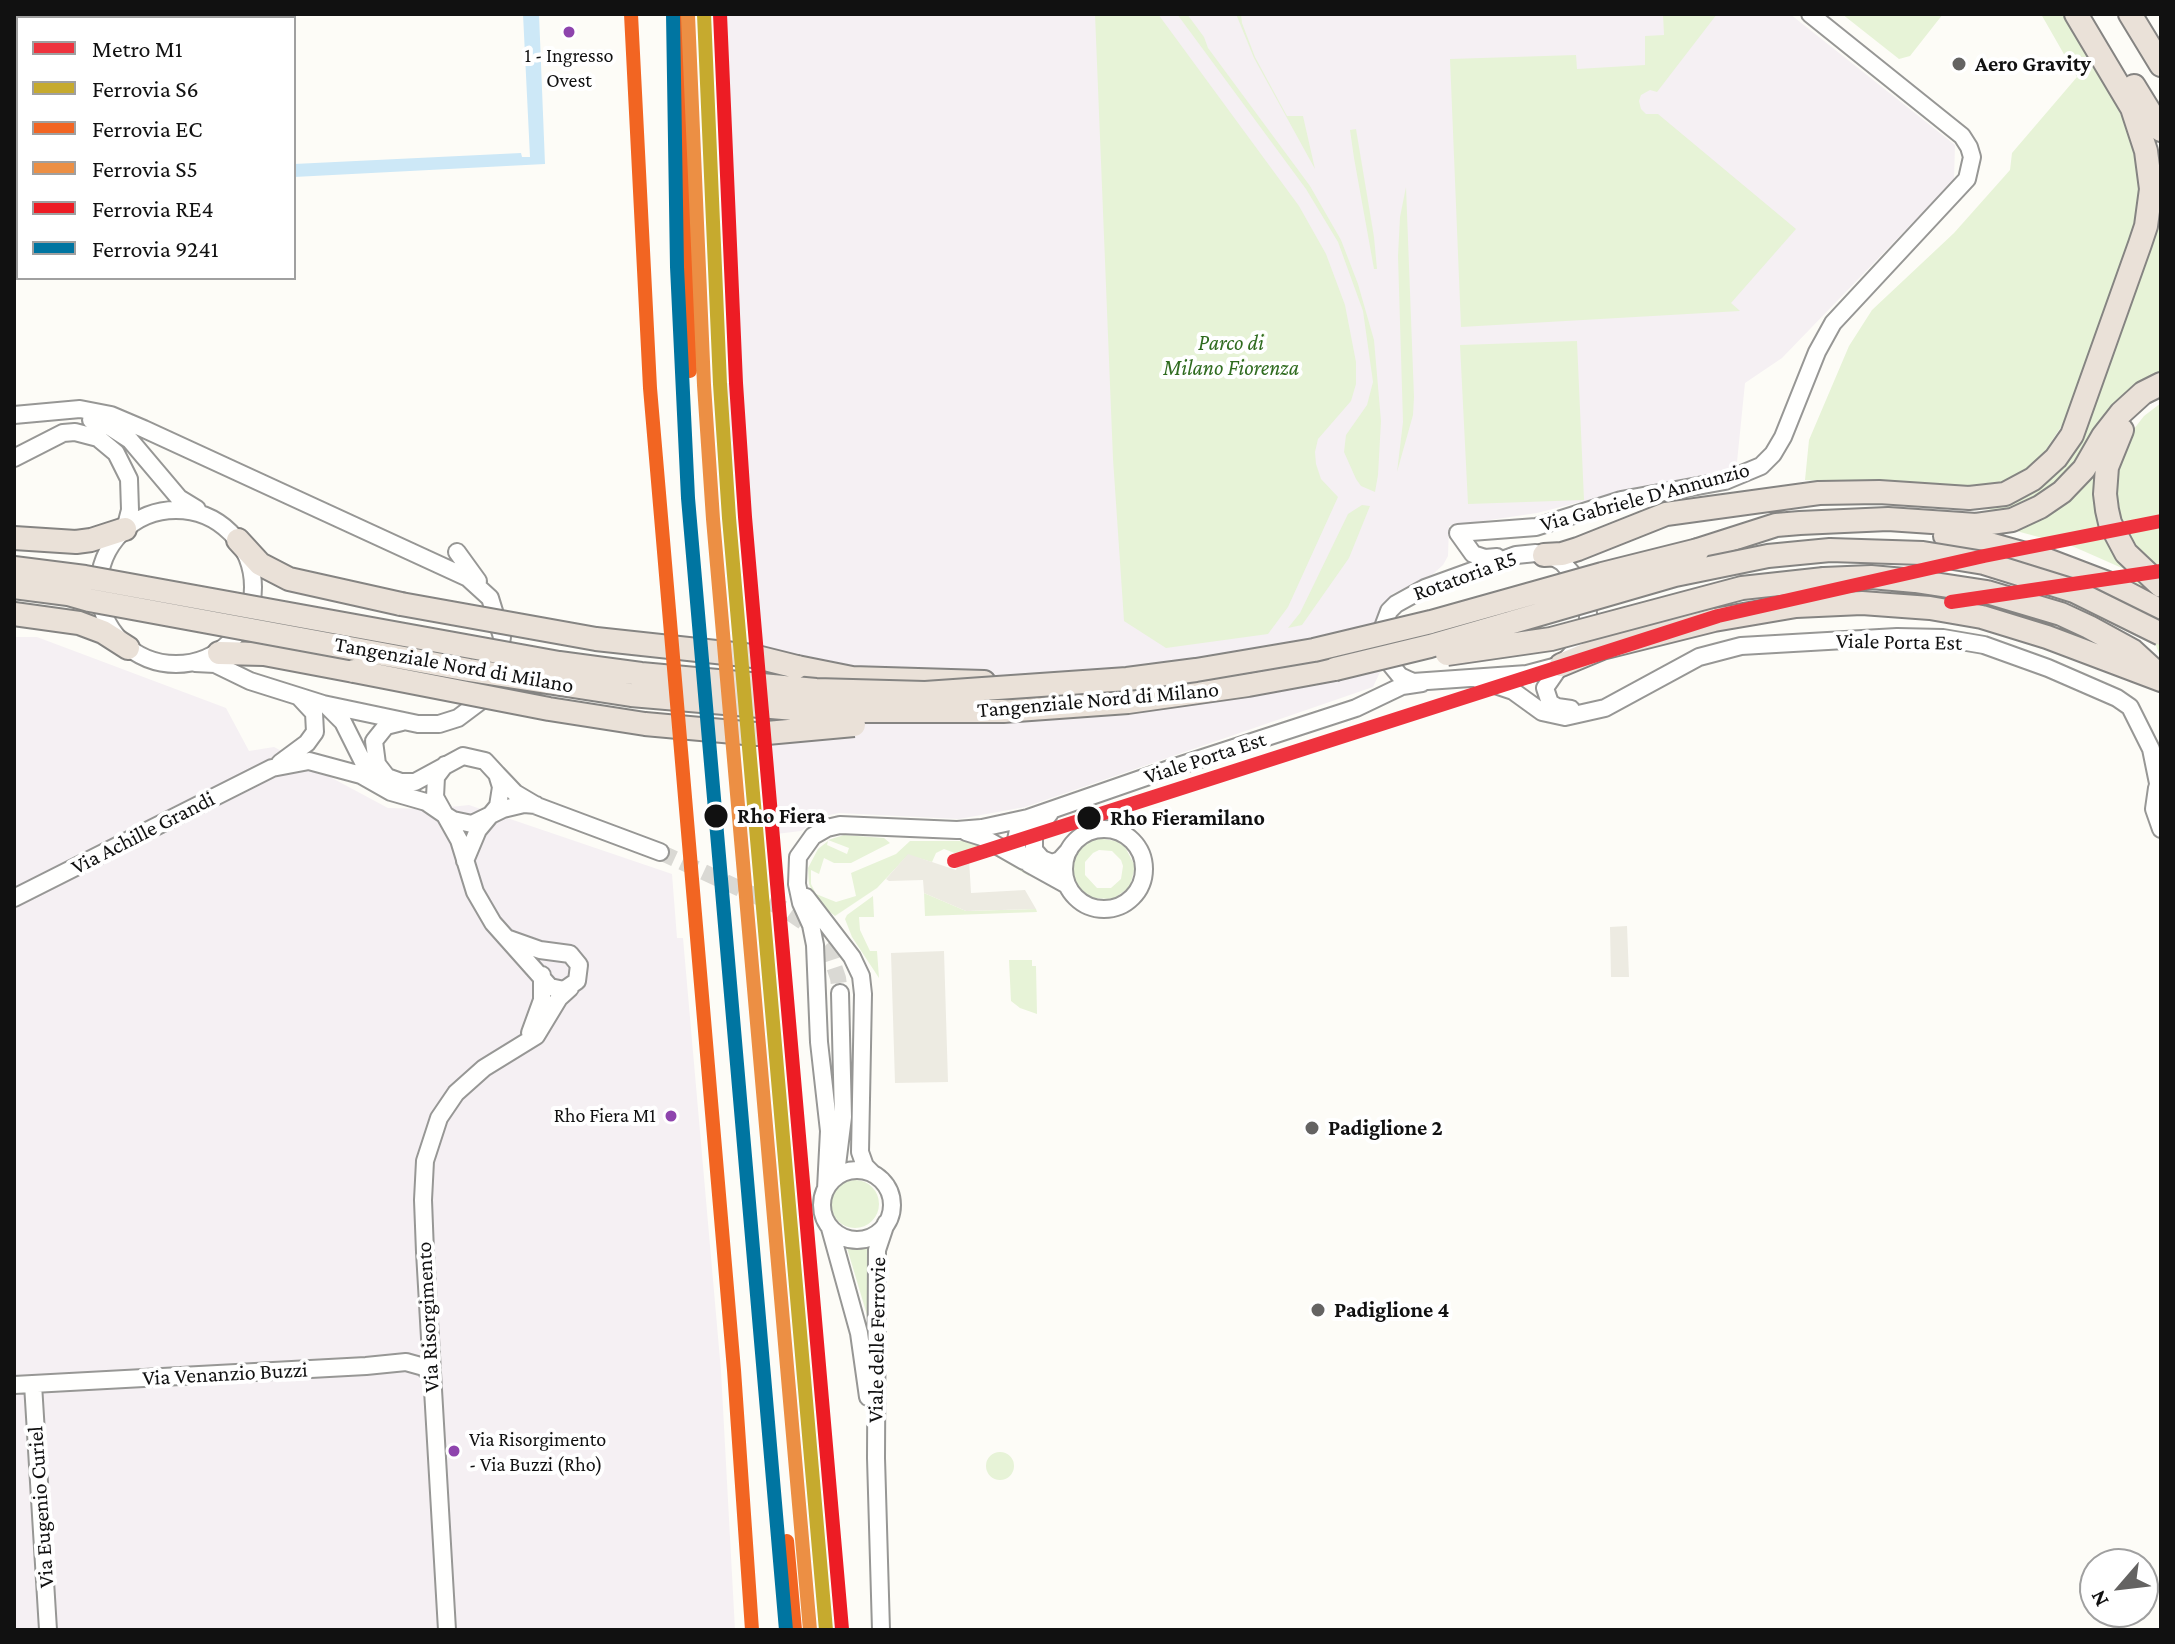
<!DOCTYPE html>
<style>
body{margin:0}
#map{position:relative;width:2175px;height:1644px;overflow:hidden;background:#fdfcf7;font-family:"Crimson Pro",serif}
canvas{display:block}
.frame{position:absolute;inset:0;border:16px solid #111;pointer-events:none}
.legend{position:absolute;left:16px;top:16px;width:280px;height:264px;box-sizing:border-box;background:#fff;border:2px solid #a0a0a0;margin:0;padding:10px 14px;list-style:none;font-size:24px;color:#111}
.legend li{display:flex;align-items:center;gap:16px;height:40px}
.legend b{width:40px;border:2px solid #a0a0a0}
.north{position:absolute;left:2079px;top:1548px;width:80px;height:80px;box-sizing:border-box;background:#fff;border:2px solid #a0a0a0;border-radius:50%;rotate:242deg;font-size:22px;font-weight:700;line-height:32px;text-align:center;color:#111}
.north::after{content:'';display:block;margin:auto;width:28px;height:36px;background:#646362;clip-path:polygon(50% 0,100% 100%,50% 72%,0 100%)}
</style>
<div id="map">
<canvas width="2175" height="1644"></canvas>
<div class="frame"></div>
<ul class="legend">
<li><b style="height:10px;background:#ee333e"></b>Metro M1</li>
<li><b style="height:10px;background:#c6aa2e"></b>Ferrovia S6</li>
<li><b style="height:10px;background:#f26522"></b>Ferrovia EC</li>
<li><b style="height:10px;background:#ec8f44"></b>Ferrovia S5</li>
<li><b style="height:10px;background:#ed1c24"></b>Ferrovia RE4</li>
<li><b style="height:10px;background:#0075a1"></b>Ferrovia 9241</li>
</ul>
<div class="north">N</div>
</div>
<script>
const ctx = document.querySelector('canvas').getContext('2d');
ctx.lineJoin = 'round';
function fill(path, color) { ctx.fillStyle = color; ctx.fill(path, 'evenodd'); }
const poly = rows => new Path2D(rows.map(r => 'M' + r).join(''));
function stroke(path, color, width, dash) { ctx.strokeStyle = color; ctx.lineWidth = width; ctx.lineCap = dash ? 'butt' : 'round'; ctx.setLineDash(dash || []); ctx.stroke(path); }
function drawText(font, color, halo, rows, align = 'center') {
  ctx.font = font + ' "Crimson Pro",serif'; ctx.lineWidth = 8; ctx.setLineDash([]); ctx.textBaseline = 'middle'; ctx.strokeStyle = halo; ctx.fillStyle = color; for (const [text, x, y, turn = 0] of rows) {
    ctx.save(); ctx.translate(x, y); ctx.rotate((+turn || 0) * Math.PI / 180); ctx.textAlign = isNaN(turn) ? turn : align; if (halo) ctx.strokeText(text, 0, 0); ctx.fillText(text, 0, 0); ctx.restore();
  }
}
const industrial = poly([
 [724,14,1790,14,1955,145,1954,180,1782,358,1745,383,1736,472,1608,495,1537,513,1449,526,1448,556,1443,565,1433,574,1392,594,1377,615,1374,641,1381,670,1373,687,1025,807,959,819,839,813,820,817,801,831,776,834,745,512,738,512,726,383,730,383,728,339,734,240,733,228,724,228,724,218,732,217],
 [14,637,37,637,226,708,249,751,274,747,388,808,432,809,469,805,672,874,677,938,683,938,721,1371,735,1630,14,1630]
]);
const green = poly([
 [1095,14,1158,14,1299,206,1326,254,1345,305,1356,362,1356,384,1351,401,1318,439,1315,452,1316,464,1321,479,1338,497,1288,607,1268,634,1166,648,1124,621,1113,459],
 [1177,14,1187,14,1204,37,1208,48,1310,186,1341,240,1358,284,1374,340,1381,421,1378,475,1375,492,1361,486,1356,479,1344,452,1346,435,1367,405,1373,382,1363,311,1338,242,1306,189],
 [1236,14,1241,14,1242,23,1255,57,1287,116,1303,116,1315,169,1254,58],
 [1663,14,1717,14,1657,92,1650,90,1641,95,1639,101,1641,109,1646,114,1658,114,1796,229,1731,303,1740,311,1461,327,1450,59,1576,55,1577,69,1645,65,1645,36,1664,35],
 [1842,14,1943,14,1910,56,1899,59],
 [2041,14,2064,14,2116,105,2131,136,2138,167,2140,203,2129,243,2065,421,2037,463,2020,477,2001,486,1964,490,1805,480,1809,440,1849,346,1872,310,1954,233,2010,170,2012,153,2077,77],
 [1356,129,1374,237,1377,269,1374,269,1354,158,1350,130],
 [2158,150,2161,154,2161,372,2145,379,2114,405,2071,466,2046,490,2009,508,1992,510,1975,508,1999,503,2086,417,2154,152],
 [1406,187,1414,397,1413,415,1397,472,1403,422,1398,256,1400,217],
 [1577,341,1584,500,1468,504,1460,345],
 [2161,403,2161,660,2131,572,2072,546,2009,529,2097,465,2118,470,2121,455,2130,434,2144,416],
 [1362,505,1370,506,1349,558,1302,625,1288,628,1300,613,1348,514],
 [844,835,884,838,890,843,851,863,834,863,824,858,819,874,811,870,811,884,816,894,836,902,856,896,851,873,896,854,910,841,974,841,1030,872,1029,876,992,854,960,855,944,849,936,853,932,862,908,855,877,888,835,916,818,903,814,895,809,884,808,868,818,849,828,841,827,845,847,854,849,848,828,840],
 [1097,838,1116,841,1125,847,1135,866,1130,887,1113,899,1091,898,1078,887,1074,879,1072,870,1077,853,1082,846],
 [1099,850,1112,851,1121,860,1123,866,1121,879,1111,888,1097,888,1085,875,1085,862,1093,853],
 [924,893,966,911,1036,909,1037,912,925,916],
 [873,896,874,917,859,917,860,930,870,951,877,951,879,978,852,937,845,919,847,915],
 [1009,960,1032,960,1032,966,1036,966,1037,1014,1020,1008,1011,1001],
 '831 1204a24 24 0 1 1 48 0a24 24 0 1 1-48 0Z',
 [873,1246,873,1335,847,1248,857,1249],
 '986 1466a14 14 0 1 1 28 0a14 14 0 1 1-28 0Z'
]);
const plaza = poly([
 [908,854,956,870,961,858,969,859,971,893,1025,890,1036,909,966,911,924,893,923,880,889,881,886,879],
 [1627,926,1629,977,1611,977,1610,927],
 [944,951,948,1082,895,1083,891,953]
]);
const water = poly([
 [523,14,539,14,545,164,294,177,294,164,521,153,522,157,530,157]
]);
const minorTunnel = poly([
 [660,852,784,909,803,922,829,951,838,978,840,993]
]);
const minor = poly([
 [14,415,80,409,111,415,144,429,468,578,490,598,502,637,495,677,482,700,458,718,439,724,418,724,323,704,250,681,215,664,195,663],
 [91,420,110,427,130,440,179,498,197,509],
 [14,458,63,433,75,432,98,438,116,453,129,479,130,510,125,529],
 '99 587a77 77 0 1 1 154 0a77 77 0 1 1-154 0Z',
 [1458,533,1536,527,1621,500,1725,481,1761,466,1773,454,1783,437,1817,352,1833,323,1967,179,1972,157,1969,147,1962,136,1810,14],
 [1458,533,1473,554,1485,558,1497,557],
 [457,552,478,581],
 [1561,665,1527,674,1413,682,1400,676,1391,665,1385,649,1383,627,1389,611,1396,604,1425,588,1516,555,1536,553,1555,558,1562,562,1577,579,1588,613,1588,625,1581,644,1561,665,1545,688,1550,703,1557,707,1571,709],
 [1477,679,1513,691,1542,712,1565,717,1605,708,1699,657,1741,646,1897,637,1943,638,1984,645,2048,668,2117,698,2130,707,2151,749,2161,798],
 [328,707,343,722,367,770,375,781],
 [402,722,386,726,374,741,377,764,387,777,401,782,415,782,463,756,485,761,497,774,501,787,498,806,478,830,465,861],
 [280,763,307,743,315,732,314,713,300,698],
 [445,765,436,777,435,797,445,815,453,820,472,824,503,809,524,804,536,805],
 [497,774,515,793,537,806,660,852],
 [2157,788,2154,809,2161,829],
 [1050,813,1034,834,1034,850,1042,859,1052,863,1060,860,1069,850],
 [1028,818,1018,830,1016,840,1018,851,1029,864,1067,885],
 '1064 869a40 40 0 1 1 80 0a40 40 0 1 1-80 0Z',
 [966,832,982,837,1024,861],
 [806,897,852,957,861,976,863,994,860,1152,865,1166,873,1174],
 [14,898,272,768,309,761,361,775,391,792,426,802,445,815,459,840,475,892,493,923,550,987,564,990,577,981,579,965,570,954,540,950,509,939],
 [530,1033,542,1000,542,975],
 '822 1205a35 35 0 1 1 70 0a35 35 0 1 1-70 0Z',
 [836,1173,843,1117,840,993],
 [826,1189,829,1131,819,1042,815,945,811,925,801,903,797,884,798,857,813,836,827,828,840,825,957,830,982,828,1028,818,1175,767,1356,708,1402,686,1422,683],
 [830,1228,859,1333,868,1397],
 [33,1384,48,1630],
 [14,1385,366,1366,406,1362,424,1367,431,1376],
 [447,1630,425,1252,423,1200,425,1161,439,1118,456,1093,484,1068,536,1036,559,998,570,988],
 [881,1630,876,1458,877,1250,886,1223]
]);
const highway = poly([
 [2130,14,2161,65],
 [2134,86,2161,130],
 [2122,430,2107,467,2105,494,2107,510,2110,523,2126,553,2161,586],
 [1945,536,1986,543,2047,560,2110,584,2161,611],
 [14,538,76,542,91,540,125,529],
 [238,540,260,564,289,579,401,604],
 [1698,550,1776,525,1800,523,1888,519,1976,525,2012,520,2040,507,2062,492,2084,469,2103,436,2121,413,2143,393,2161,384],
 [1544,555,1562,554,1578,549,1666,514,1819,493,1879,492,1969,498,2005,494,2033,479,2056,458,2072,435,2140,244,2146,226,2151,189,2146,151,2132,108,2076,14],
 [1824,579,1871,577,1915,581,1987,592,2061,614,2089,627,2133,651,2157,673],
 [14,614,79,623,103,632,128,648],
 [219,653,264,654,354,671],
 [1561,665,1602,648,1714,620,1796,606,1862,603,1930,608,1982,617,2047,637,2161,680],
 [797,667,852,678,984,682],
 [1003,711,1128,702,1248,685,1335,669]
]);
const highwayBridge = poly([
 [14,568,85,577,559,663,641,674,816,690,925,693,1127,679,1196,670,1314,650,1431,622,1602,574,1698,550],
 [14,587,68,594,89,600,469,670,631,695,818,711,1003,711],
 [401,604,596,639,753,656,797,667],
 [1447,654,1551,639,1742,588,1824,579],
 [1335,669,1430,646,1675,575,1768,556,1830,550,1923,553,1984,563,2074,591,2161,634],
 [354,671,549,709,645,724,756,734,854,725]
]);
const rail1 = poly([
 [704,14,720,384,729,518,826,1630]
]);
const rail2 = poly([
 [631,14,650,388,734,1370,752,1630],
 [681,14,690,371],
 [787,1541,795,1630]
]);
const rail3 = poly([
 [688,15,704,385,713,519,810,1630]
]);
const rail4 = poly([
 [720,14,736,383,745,517,842,1629]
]);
const rail5 = poly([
 [673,14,677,267,688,498,786,1630]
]);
const metro1 = poly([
 [1951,602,2161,571],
 [954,861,1718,616,1984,556,2161,521]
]);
const markers = [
 [569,32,7,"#8e44ad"],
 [1959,64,8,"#646362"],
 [716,816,13,"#111"],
 [1089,818,13,"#111"],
 [671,1116,7,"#8e44ad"],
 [1312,1128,8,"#646362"],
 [1318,1310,8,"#646362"],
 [454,1451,7,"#8e44ad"]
];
const busNames = [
 ["1 - Ingresso",569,56],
 ["Ovest",569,81],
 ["Rho Fiera M1",656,1116,"right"],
 ["Via Risorgimento",469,1440,"left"],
 ["- Via Buzzi (Rho)",469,1465,"left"]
];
const poiNames = [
 ["Aero Gravity",1975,64],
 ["Padiglione 2",1328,1128],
 ["Padiglione 4",1334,1310]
];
const parkNames = [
 ["Parco di",1231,343],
 ["Milano Fiorenza",1231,368]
];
const streetNames = [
 ["Via Gabriele D'Annunzio",1645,497,-15],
 ["Rotatoria R5",1465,576,-20],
 ["Viale Porta Est",1899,642,1],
 ["Tangenziale Nord di Milano",454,665,10],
 ["Tangenziale Nord di Milano",1098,700,-5],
 ["Viale Porta Est",1205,758,-18],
 ["Via Achille Grandi",143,833,-27],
 ["Via Risorgimento",428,1317,-93],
 ["Viale delle Ferrovie",877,1340,-89],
 ["Via Venanzio Buzzi",225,1374,-3],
 ["Via Eugenio Curiel",41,1507,-94]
];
const stopNames = [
 ["Rho Fiera",737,816],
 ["Rho Fieramilano",1110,818]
];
fill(industrial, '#f5f0f3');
fill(green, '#e7f3d7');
fill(plaza, '#edebe2');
fill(water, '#cde8f7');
stroke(minorTunnel, '#dad9d4', 16, [16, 8]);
stroke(minor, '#979795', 20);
stroke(highway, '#858482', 26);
stroke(minor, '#fffffe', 16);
stroke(highway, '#eae1d8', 22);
stroke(highwayBridge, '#858482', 26, []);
stroke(highwayBridge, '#eae1d8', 22);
stroke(rail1, '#c6aa2e', 14);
stroke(rail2, '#f26522', 14);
stroke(rail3, '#ec8f44', 14);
stroke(rail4, '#ed1c24', 14);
stroke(rail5, '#0075a1', 14);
stroke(metro1, '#ee333e', 14);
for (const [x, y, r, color] of markers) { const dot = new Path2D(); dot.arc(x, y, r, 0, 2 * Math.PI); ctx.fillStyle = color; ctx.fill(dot); stroke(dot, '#fff', 3); }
drawText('20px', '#111', '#fff', busNames);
drawText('bold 22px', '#111', '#fff', poiNames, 'left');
drawText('italic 22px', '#2f6b1f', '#fff', parkNames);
drawText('22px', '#111', '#fff', streetNames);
drawText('bold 22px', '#111', '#fff', stopNames, 'left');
</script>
